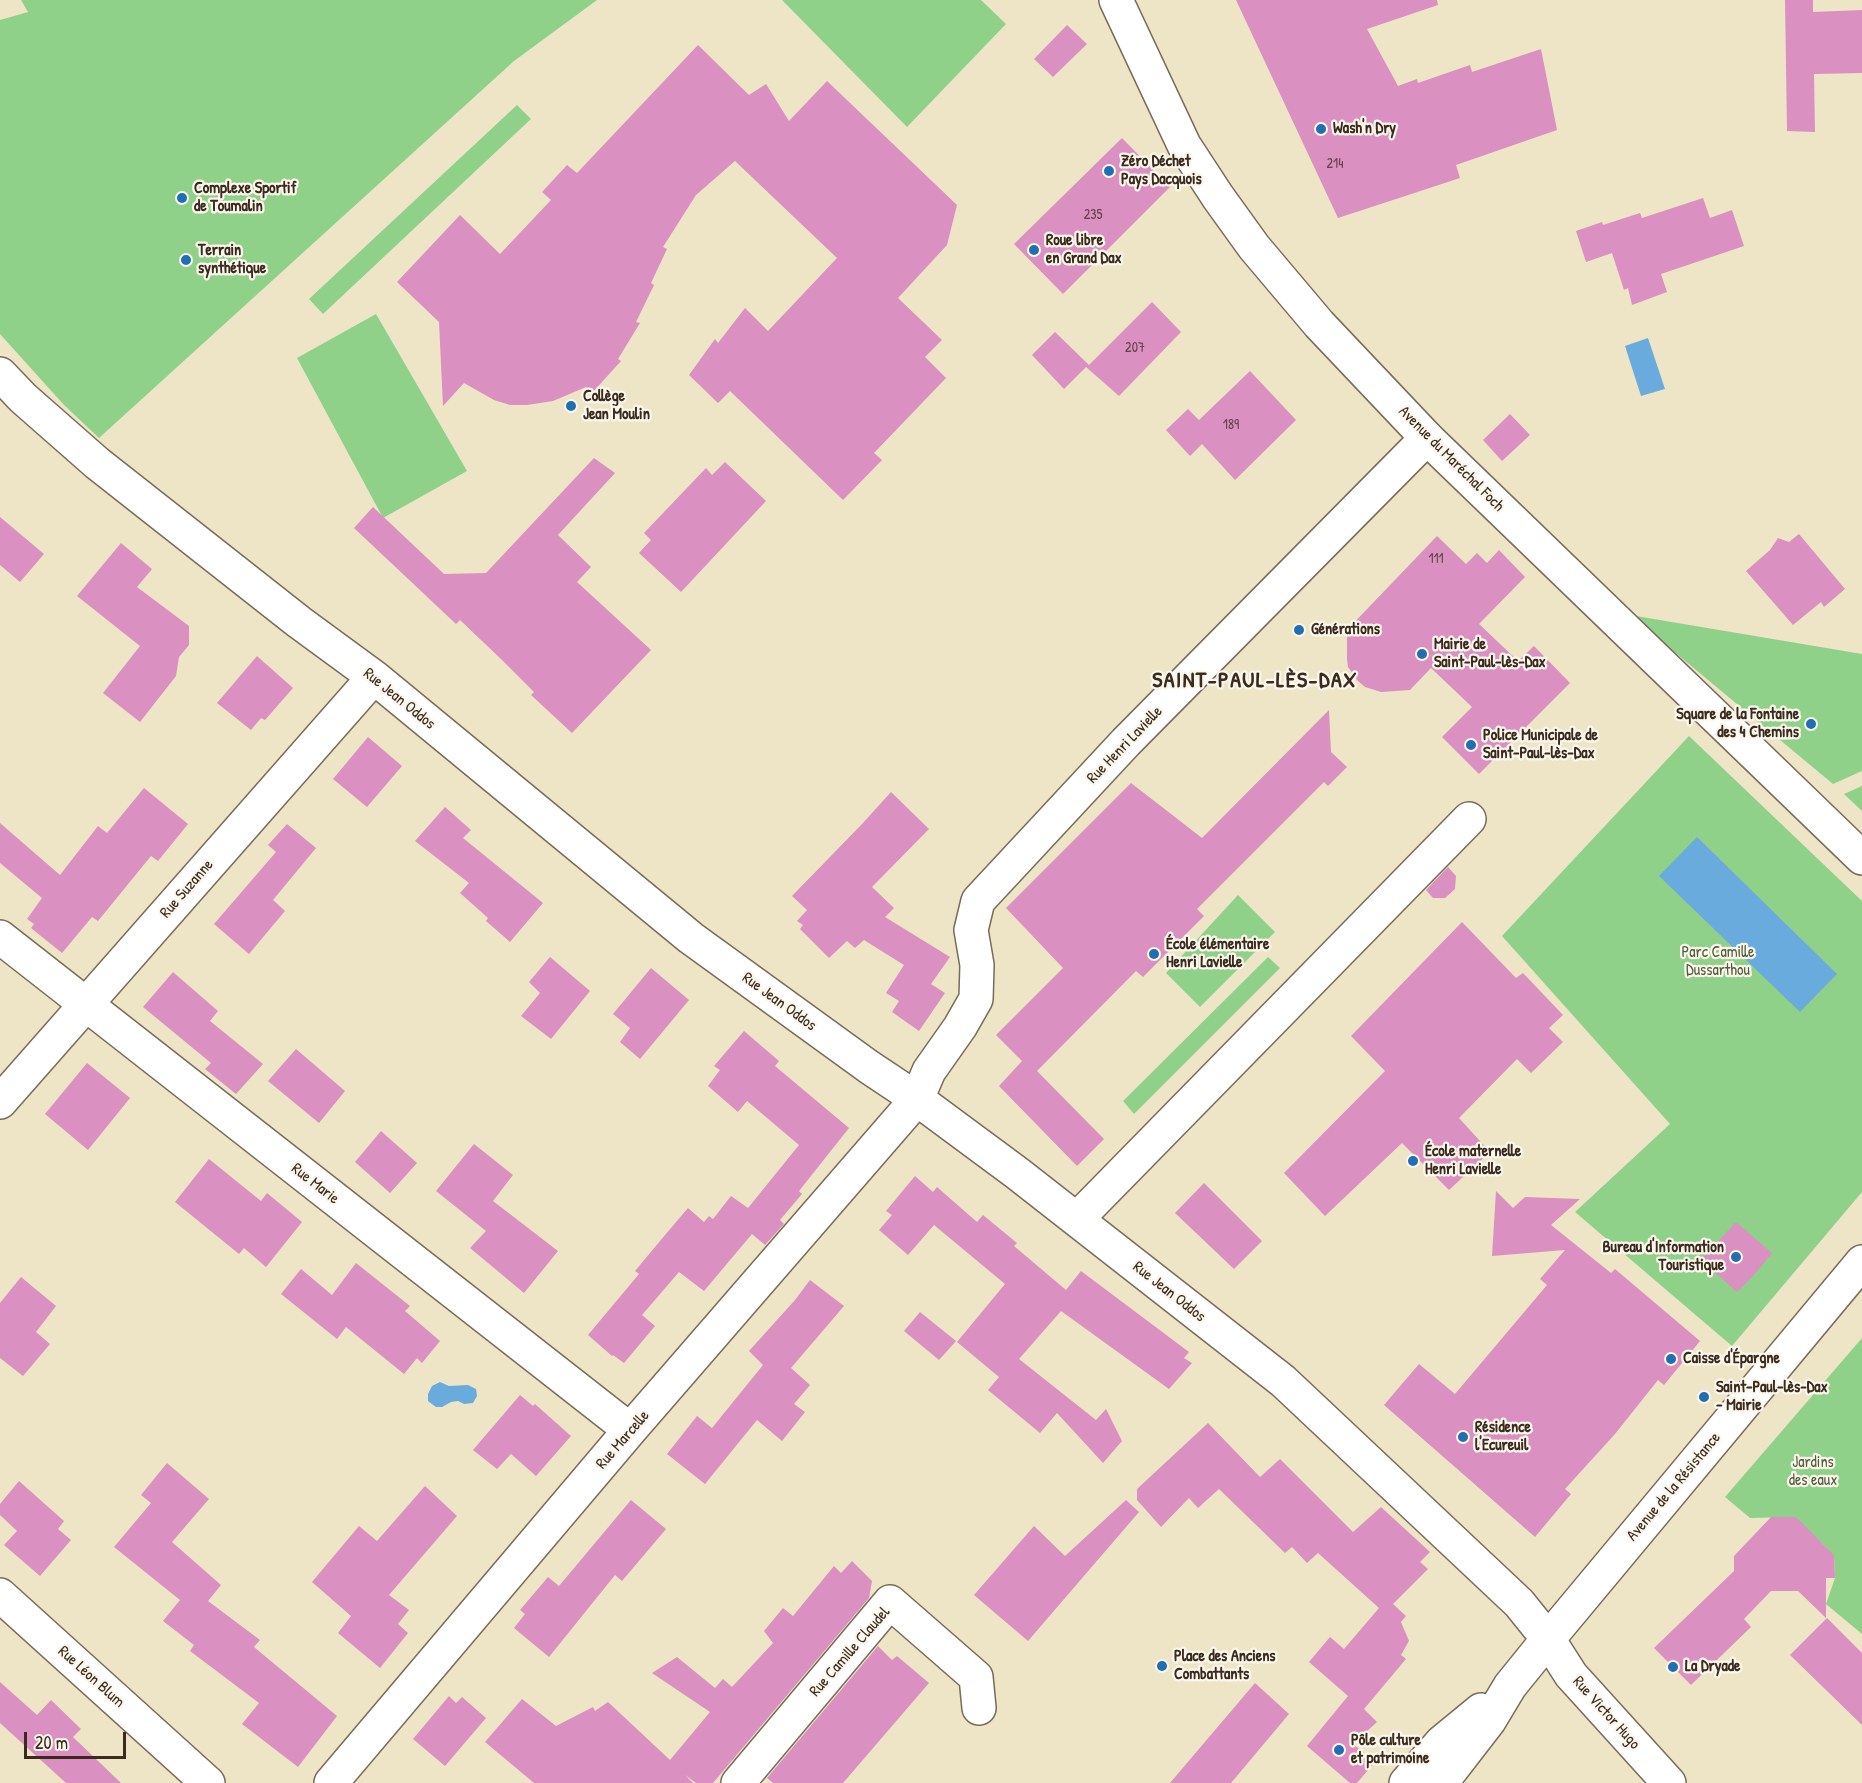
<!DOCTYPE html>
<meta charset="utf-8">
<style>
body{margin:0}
#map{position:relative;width:1862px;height:1783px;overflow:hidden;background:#ede5c6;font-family:"Patrick Hand",sans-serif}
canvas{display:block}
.scale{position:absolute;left:24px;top:1732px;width:102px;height:27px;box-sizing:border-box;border:3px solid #3b2a1e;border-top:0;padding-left:8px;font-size:18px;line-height:21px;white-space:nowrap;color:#3b2a1e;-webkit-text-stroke:4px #fbf7ec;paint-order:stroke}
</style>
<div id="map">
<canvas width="1862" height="1783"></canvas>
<div class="scale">20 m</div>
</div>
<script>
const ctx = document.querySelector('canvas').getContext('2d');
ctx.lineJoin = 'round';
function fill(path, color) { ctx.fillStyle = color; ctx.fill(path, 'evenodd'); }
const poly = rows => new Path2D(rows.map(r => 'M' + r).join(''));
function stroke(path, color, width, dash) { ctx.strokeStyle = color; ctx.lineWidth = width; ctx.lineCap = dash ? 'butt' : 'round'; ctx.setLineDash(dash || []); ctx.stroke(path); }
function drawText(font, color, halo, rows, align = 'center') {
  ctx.font = font + ' "Patrick Hand",sans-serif'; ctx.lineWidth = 4.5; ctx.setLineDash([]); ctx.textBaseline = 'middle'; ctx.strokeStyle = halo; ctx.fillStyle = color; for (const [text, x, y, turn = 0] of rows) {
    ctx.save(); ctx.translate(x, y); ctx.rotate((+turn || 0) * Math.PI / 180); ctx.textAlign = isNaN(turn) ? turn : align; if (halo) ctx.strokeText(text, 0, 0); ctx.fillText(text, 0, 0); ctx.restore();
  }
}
const green = poly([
 [21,0,597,0,514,61,99,438,64,405,0,334,0,20,28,12],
 [782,0,981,0,1006,24,907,127],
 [517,105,531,119,323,314,309,299],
 [376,314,467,471,383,518,297,358],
 [1630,615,1862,654,1862,771,1833,784],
 [1689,736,1862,901,1862,1192,1732,1346,1575,1212,1670,1124,1502,936],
 [1862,786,1862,811,1844,794],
 [1238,895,1275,932,1200,1007,1166,973],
 [1268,957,1280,968,1134,1114,1123,1101],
 [1862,1338,1862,1634,1826,1604,1835,1578,1834,1557,1825,1546,1794,1517,1750,1518,1725,1497]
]);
const water = poly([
 [1648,338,1665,389,1641,396,1625,346],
 [1697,837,1837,974,1800,1012,1659,876],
 [440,1382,449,1386,468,1385,476,1389,477,1396,473,1403,464,1404,458,1401,451,1402,442,1407,436,1407,428,1401,428,1394,432,1386]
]);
const building = poly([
 [1236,0,1437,0,1438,5,1367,29,1398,86,1417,79,1418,83,1470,65,1472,72,1541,49,1557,130,1456,165,1460,178,1338,218],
 [1785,0,1813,0,1813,12,1862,10,1862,73,1814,74,1815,132,1787,131],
 [1067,25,1087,44,1053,77,1034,59],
 [698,45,749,95,766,84,789,121,827,81,957,205,947,245,898,298,942,340,925,357,946,378,874,453,882,460,843,500,730,391,718,403,689,375,715,339,718,343,745,308,768,331,837,258,735,161,696,195,663,247,667,249,651,283,654,285,636,322,640,323,618,359,621,361,592,393,586,387,553,401,527,405,510,405,494,400,464,383,443,406,439,322,397,282,460,215,500,254,551,200,542,192,567,165,577,173],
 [1122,138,1170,187,1063,294,1014,244],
 [1703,198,1710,218,1732,210,1744,246,1661,274,1667,292,1632,305,1628,288,1624,290,1612,253,1586,262,1576,231,1602,222,1603,225,1640,213,1642,218],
 [1152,302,1181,332,1119,396,1086,367,1064,389,1032,355,1055,332,1089,365],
 [1250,371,1296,420,1235,480,1202,444,1190,456,1166,430,1188,409,1199,420],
 [1510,414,1530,435,1502,461,1483,440],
 [594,458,615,473,558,535,591,567,577,582,651,650,572,733,531,695,534,692,502,660,460,620,456,624,354,528,373,507,444,574,486,573],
 [725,462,766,501,681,592,639,553,651,540,644,533,706,468,712,475],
 [0,517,44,554,20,582,0,565],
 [1799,534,1845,589,1824,607,1821,602,1793,625,1746,571,1770,550,1778,538,1789,542],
 [1437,536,1466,564,1477,553,1487,563,1499,550,1525,577,1479,624,1518,661,1534,646,1570,683,1479,774,1442,737,1472,707,1431,668,1410,690,1381,692,1365,687,1358,681,1348,667,1347,659,1347,630],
 [121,543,152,569,137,587,189,626,189,645,179,657,176,676,140,722,103,693,140,646,77,596],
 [257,656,293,688,265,720,261,718,251,730,217,703],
 [1329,710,1331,752,1347,767,1328,786,1324,782,1197,909,1204,916,1143,977,1136,971,1037,1071,1104,1139,1077,1166,999,1086,1022,1061,996,1035,1063,968,1006,908,1131,783,1202,838],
 [368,737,402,766,367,807,333,779],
 [144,788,188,824,158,861,151,856,98,921,92,917,62,953,31,928,34,924,27,919,42,898,0,863,0,823,60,875,98,826,107,833],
 [891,792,929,829,872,887,894,908,885,917,950,957,931,984,945,993,919,1031,892,1012,899,1001,886,993,904,965,864,940,855,948,847,941,829,958,800,929,803,925,797,921,807,910,792,896,862,824],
 [445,807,471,830,463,838,543,903,510,942,486,921,488,918,460,893,469,883,415,841],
 [287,824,316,848,273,900,285,911,249,954,214,924,276,852,268,845],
 [1448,867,1456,876,1455,889,1445,898,1433,898,1426,890],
 [1462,922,1516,978,1523,973,1563,1015,1549,1028,1563,1042,1531,1073,1517,1059,1459,1118,1490,1152,1449,1190,1402,1143,1325,1216,1284,1173,1385,1071,1351,1036],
 [550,957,590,991,551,1039,521,1016,540,993,529,982],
 [651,968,689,1000,640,1059,620,1042,630,1028,613,1014],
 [173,972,218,1011,210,1021,263,1064,236,1094,205,1069,211,1063,143,1007],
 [744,1031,779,1061,775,1066,849,1128,799,1191,802,1194,780,1220,784,1224,765,1245,752,1234,704,1291,679,1272,642,1315,655,1326,624,1363,613,1355,612,1356,588,1335,639,1274,635,1271,665,1235,688,1208,704,1222,709,1216,713,1219,731,1196,748,1208,799,1145,747,1101,738,1112,708,1086,720,1070,714,1066],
 [296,1049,345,1091,319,1123,268,1081],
 [87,1063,130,1098,88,1150,45,1114],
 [381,1131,417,1163,390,1193,355,1162],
 [474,1144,513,1175,493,1201,558,1251,524,1293,470,1248,486,1231,436,1191],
 [209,1159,261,1201,267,1193,302,1222,266,1267,244,1248,239,1254,175,1202],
 [915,1176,933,1192,937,1187,977,1222,983,1215,1017,1243,1014,1246,1066,1290,1081,1271,1189,1352,1184,1358,1192,1363,1169,1389,1061,1311,1019,1359,1096,1420,1106,1409,1122,1441,1103,1463,1057,1413,1040,1433,988,1390,999,1377,957,1342,1005,1284,934,1225,908,1255,879,1230,892,1215,886,1211],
 [1204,1183,1262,1241,1234,1269,1175,1213],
 [1496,1191,1513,1208,1525,1197,1580,1199,1551,1225,1611,1273,1615,1269,1700,1341,1664,1385,1658,1380,1615,1434,1565,1489,1571,1494,1535,1537,1384,1405,1419,1364,1455,1394,1547,1285,1540,1279,1565,1250,1492,1256],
 [1736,1222,1772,1253,1754,1275,1737,1292,1701,1260],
 [356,1263,410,1306,405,1311,440,1341,422,1363,417,1358,404,1374,346,1327,337,1339,281,1294,301,1269,332,1295],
 [21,1277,56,1306,36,1332,50,1344,23,1376,0,1358,0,1303],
 [810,1280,844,1306,791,1368,810,1385,794,1404,805,1412,782,1441,757,1420,705,1484,667,1454,697,1416,712,1428,763,1365,749,1351,795,1300],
 [920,1312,956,1341,939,1360,904,1331],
 [520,1395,533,1406,535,1404,571,1436,536,1476,511,1454,497,1469,473,1450],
 [1208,1423,1260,1477,1280,1459,1353,1532,1381,1507,1430,1552,1420,1562,1428,1569,1393,1604,1406,1616,1401,1622,1409,1641,1401,1655,1406,1659,1364,1709,1377,1722,1353,1744,1375,1762,1357,1783,1350,1783,1307,1746,1348,1696,1309,1662,1330,1637,1344,1649,1379,1608,1318,1553,1307,1563,1292,1547,1285,1553,1219,1489,1198,1508,1189,1498,1161,1527,1137,1500,1137,1489],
 [167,1463,209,1499,172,1542,221,1585,208,1601,260,1640,254,1647,337,1716,298,1767,242,1724,259,1703,190,1651,194,1645,163,1621,180,1600,114,1547,151,1503,141,1495],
 [19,1481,64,1521,58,1529,71,1540,40,1576,4,1545,17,1531,0,1515,0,1504],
 [425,1486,457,1516,389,1595,409,1610,398,1624,408,1633,380,1668,338,1633,351,1616,312,1582,359,1526,377,1541],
 [631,1500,666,1529,622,1581,615,1575,549,1657,514,1628,525,1614,520,1610,548,1577,559,1586],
 [1126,1500,1139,1512,1028,1641,974,1595,1034,1526,1065,1556],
 [1771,1517,1796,1517,1834,1555,1835,1578,1826,1578,1826,1618,1798,1591,1771,1591,1744,1619,1751,1627,1691,1685,1654,1648,1734,1571,1734,1556],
 [852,1561,872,1581,869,1598,713,1783,696,1783,685,1775,693,1783,534,1783,485,1742,522,1699,556,1726,593,1707,595,1711,608,1702,670,1760,710,1712,652,1673,677,1657,715,1688,723,1679,732,1687,773,1643,764,1631,783,1608,793,1616,834,1566,841,1573],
 [1827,1618,1862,1653,1862,1725,1790,1655],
 [878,1646,892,1660,897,1656,929,1683,843,1783,773,1783,767,1778],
 [0,1682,37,1715,51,1700,81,1729,73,1737,121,1783,66,1783,0,1723],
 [1255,1683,1289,1714,1231,1783,1170,1783],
 [449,1696,456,1703,462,1697,486,1718,445,1766,413,1739]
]);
const minor = poly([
 [0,374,23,398,97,463,299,622,374,677,691,938,869,1067,917,1099,1017,1173,1283,1381,1519,1603,1548,1639,1571,1675,1669,1783],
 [0,937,630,1430],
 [0,1102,374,677],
 [1077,1219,1469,819],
 [0,1595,208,1783],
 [331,1783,630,1430,917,1099,929,1071,960,1027,976,999,977,965,971,930,978,901,1126,742,1427,438],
 [738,1783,890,1602,976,1677,979,1708]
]);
const major = poly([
 [1116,0,1184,145,1218,197,1254,247,1319,324,1427,438,1862,858],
 [1406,1783,1442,1742,1481,1710],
 [1441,1783,1489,1721,1510,1686,1544,1644,1862,1262]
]);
const markers = [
 [1321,129,6,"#1f6fb2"],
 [1109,171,6,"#1f6fb2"],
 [182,198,6,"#1f6fb2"],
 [1034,250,6,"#1f6fb2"],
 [186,260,6,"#1f6fb2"],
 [571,406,6,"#1f6fb2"],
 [1299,630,6,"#1f6fb2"],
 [1422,654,6,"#1f6fb2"],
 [1811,724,6,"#1f6fb2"],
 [1471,745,6,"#1f6fb2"],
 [1154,954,6,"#1f6fb2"],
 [1413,1161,6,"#1f6fb2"],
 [1736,1257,6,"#1f6fb2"],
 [1671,1359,6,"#1f6fb2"],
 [1704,1397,6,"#1f6fb2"],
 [1463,1437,6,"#1f6fb2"],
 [1162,1666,6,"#1f6fb2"],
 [1673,1667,6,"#1f6fb2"],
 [1339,1750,6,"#1f6fb2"]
];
const numberNames = [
 ["214",1335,164],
 ["235",1093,215],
 ["207",1135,348],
 ["189",1231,425],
 ["111",1436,559]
];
const poiNames = [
 ["Wash'n Dry",1333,129],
 ["Zéro Déchet",1121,162],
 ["Pays Dacquois",1121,180],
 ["Complexe Sportif",194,189],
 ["de Toumalin",194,207],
 ["Roue libre",1046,241],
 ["en Grand Dax",1046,259],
 ["Terrain",198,251],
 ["synthétique",198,269],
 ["Collège",583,397],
 ["Jean Moulin",583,415],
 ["Générations",1311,630],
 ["Mairie de",1434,645],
 ["Saint-Paul-lès-Dax",1434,663],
 ["Square de la Fontaine",1799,715,"right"],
 ["des 4 Chemins",1799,733,"right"],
 ["Police Municipale de",1483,736],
 ["Saint-Paul-lès-Dax",1483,754],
 ["École élémentaire",1166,945],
 ["Henri Lavielle",1166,963],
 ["École maternelle",1425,1152],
 ["Henri Lavielle",1425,1170],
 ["Bureau d'Information",1724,1248,"right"],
 ["Touristique",1724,1266,"right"],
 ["Caisse d'Épargne",1683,1359],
 ["Saint-Paul-lès-Dax",1716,1388],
 ["- Mairie",1716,1406],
 ["Résidence",1475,1428],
 ["l'Ecureuil",1475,1446],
 ["Place des Anciens",1174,1657],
 ["Combattants",1174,1675],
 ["La Dryade",1685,1667],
 ["Pôle culture",1351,1741],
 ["et patrimoine",1351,1759]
];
const streetNames = [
 ["Avenue du Maréchal Foch",1451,459,45],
 ["Rue Jean Oddos",399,699,39],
 ["Rue Henri Lavielle",1125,745,-46],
 ["Rue Suzanne",187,889,-49],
 ["Rue Jean Oddos",779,1002,36],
 ["Rue Marie",315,1184,38],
 ["Rue Jean Oddos",1169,1292,38],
 ["Rue Marcelle",623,1440,-49],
 ["Avenue de la Résistance",1674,1487,-50],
 ["Rue Camille Claudel",850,1652,-49],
 ["Rue Léon Blum",91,1677,42],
 ["Rue Victor Hugo",1606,1713,48]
];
const parkNames = [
 ["Parc Camille",1718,953],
 ["Dussarthou",1718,971],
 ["Jardins",1813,1463],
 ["des eaux",1813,1481]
];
const districtNames = [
 ["SAINT-PAUL-LÈS-DAX",1255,681]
];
fill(green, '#90d189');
fill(water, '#6aabde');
fill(building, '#da90c1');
stroke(minor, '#796b59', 36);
stroke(major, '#796b59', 36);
stroke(minor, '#fff', 33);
stroke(major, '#fff', 33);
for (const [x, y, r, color] of markers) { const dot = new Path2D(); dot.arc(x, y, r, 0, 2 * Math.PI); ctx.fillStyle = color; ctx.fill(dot); stroke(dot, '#fbf7ec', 2); }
drawText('14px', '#634447', null, numberNames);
drawText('bold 16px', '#3b2a1e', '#fbf7ec', poiNames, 'left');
drawText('16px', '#3b2a1e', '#fbf7ec', streetNames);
drawText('16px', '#545c3e', '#fbf7ec', parkNames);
ctx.letterSpacing = '1.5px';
drawText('bold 22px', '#3b2a1e', '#fbf7ec', districtNames);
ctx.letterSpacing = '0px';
</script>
